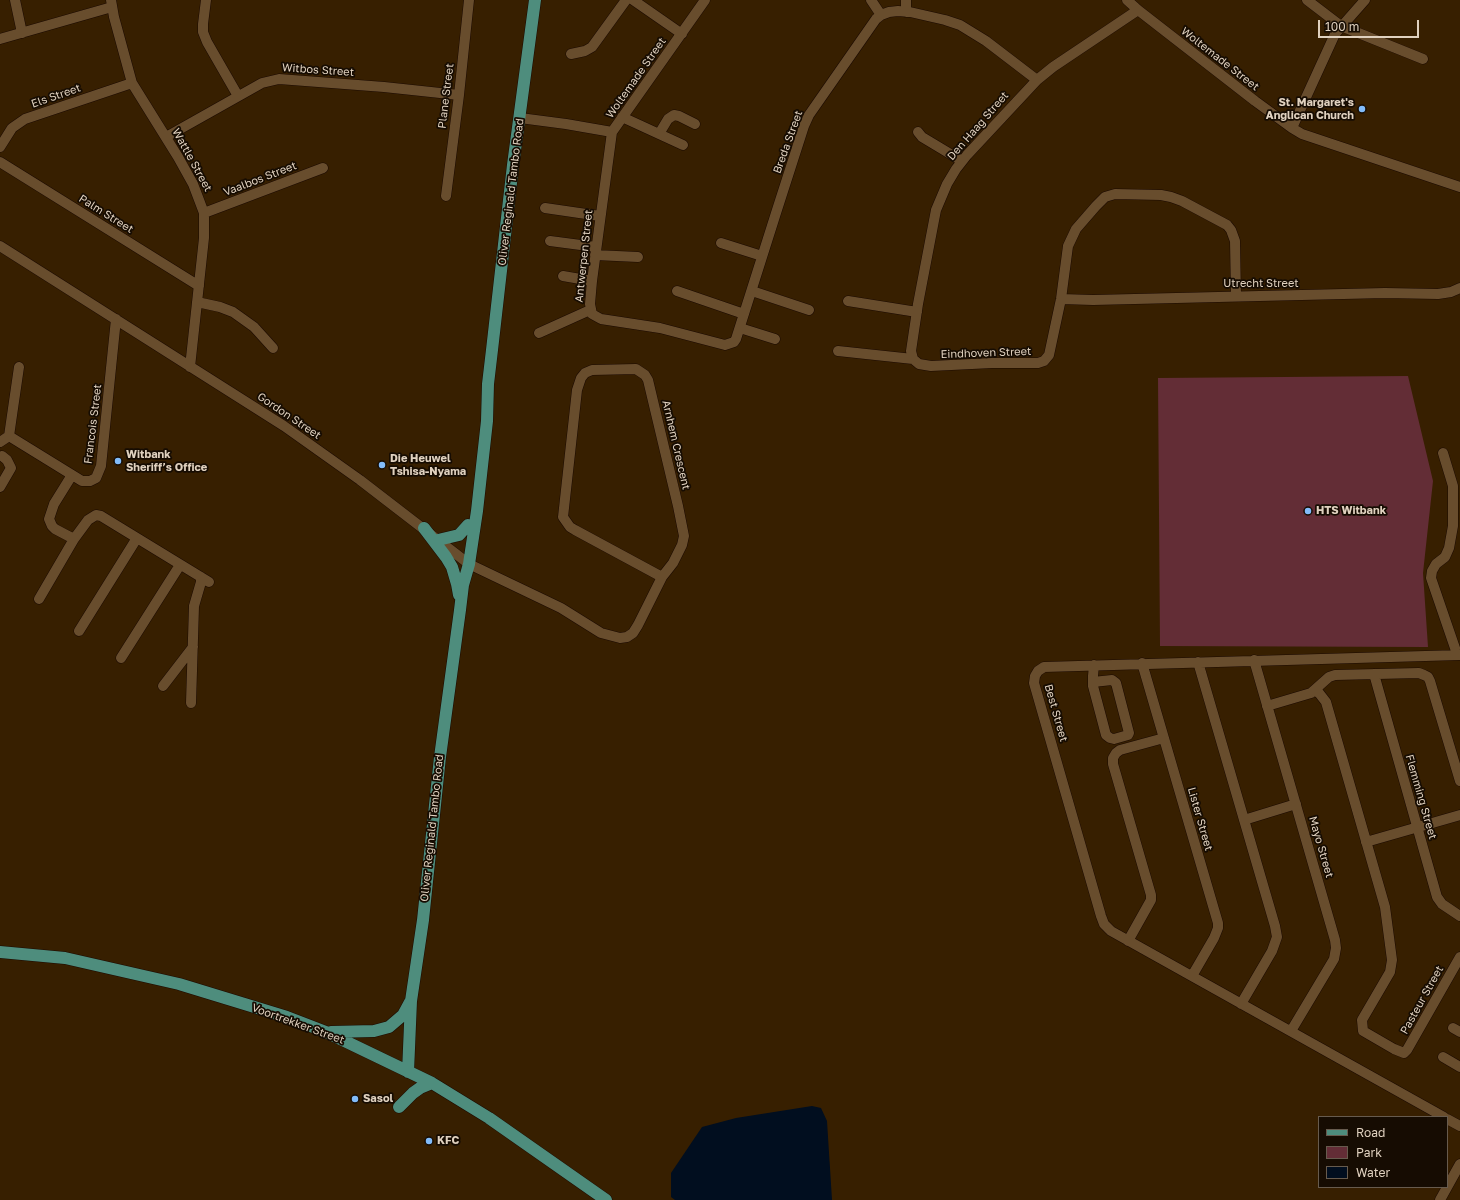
<!DOCTYPE html>
<meta charset="utf-8">
<style>
body{margin:0}
#map{position:relative;width:1460px;height:1200px;overflow:hidden;background:#371f00;font-family:"Golos Text",sans-serif}
canvas{display:block}
.legend{position:absolute;left:1318px;top:1116px;width:130px;height:72px;box-sizing:border-box;background:#160c02;border:1px solid #675b4e;margin:0;padding:5px 7px;list-style:none;font-size:12px;color:#e0d1bf}
.legend li{display:flex;align-items:center;gap:8px;height:20px}
.legend b{width:20px;border:1px solid #675b4e}
.scale{position:absolute;left:1318px;top:20px;width:101px;height:18px;box-sizing:border-box;border:2px solid #e0d1bf;border-top:0;padding-left:5px;font-size:12px;line-height:14px;white-space:nowrap;color:#e0d1bf;-webkit-text-stroke:3px #160c02;paint-order:stroke}
</style>
<div id="map">
<canvas width="1460" height="1200"></canvas>
<ul class="legend">
<li><b style="height:5px;background:#4e8d7d"></b>Road</li>
<li><b style="height:11px;background:#632d36"></b>Park</li>
<li><b style="height:11px;background:#010e1f"></b>Water</li>
</ul>
<div class="scale">100 m</div>
</div>
<script>
const ctx = document.querySelector('canvas').getContext('2d');
ctx.lineJoin = 'round';
function fill(path, color) { ctx.fillStyle = color; ctx.fill(path, 'evenodd'); }
const poly = rows => new Path2D(rows.map(r => 'M' + r).join(''));
function stroke(path, color, width, dash) { ctx.strokeStyle = color; ctx.lineWidth = width; ctx.lineCap = dash ? 'butt' : 'round'; ctx.setLineDash(dash || []); ctx.stroke(path); }
function drawText(font, color, halo, rows, align = 'center') {
  ctx.font = font + ' "Golos Text",sans-serif'; ctx.lineWidth = 3.5; ctx.setLineDash([]); ctx.textBaseline = 'middle'; ctx.strokeStyle = halo; ctx.fillStyle = color; for (const [text, x, y, turn = 0] of rows) {
    ctx.save(); ctx.translate(x, y); ctx.rotate((+turn || 0) * Math.PI / 180); ctx.textAlign = isNaN(turn) ? turn : align; if (halo) ctx.strokeText(text, 0, 0); ctx.fillText(text, 0, 0); ctx.restore();
  }
}
const green = poly([
 [1408,376,1433,481,1423,573,1428,647,1160,646,1158,378]
]);
const water = poly([
 [812,1106,821,1108,827,1121,832,1200,675,1200,671,1197,671,1173,702,1127,736,1118]
]);
const minor = poly([
 [15,0,22,33],
 [111,0,114,17,132,83,178,157,193,184,204,213,204,238,190,367],
 [206,0,203,24,203,32,207,42,238,96],
 [633,0,682,34],
 [871,0,881,15],
 [906,0,906,12],
 [1127,0,1138,10,1255,101,1292,128,1302,134,1460,187],
 [1307,0,1341,26,1423,59],
 [0,39,112,7],
 [571,54,585,51,592,47,626,0],
 [622,117,683,145],
 [520,118,566,124,612,132,705,0],
 [1292,128,1335,34,1365,0],
 [612,132,592,281,590,304,592,314,601,319,660,328,725,345,734,342,736,339,776,213,804,126,809,115,876,19,881,15,889,12,898,11,910,12,945,20,960,25,986,41,1037,80],
 [918,132,922,137,962,161],
 [659,134,668,119,674,115,679,116,695,124],
 [166,137,262,83,279,79,384,87,459,95],
 [0,147,12,128,25,119,132,83],
 [0,162,199,286],
 [446,196,459,95,469,0],
 [545,208,600,216],
 [204,213,323,168],
 [550,241,596,247],
 [721,243,762,256],
 [0,246,284,426,360,480,469,564,561,608,601,633,620,638,627,637,633,633,638,625,662,577,673,563,682,545,684,536,678,506,648,380,645,375,636,369,592,370,585,373,581,378,577,390,563,517,570,527,575,530,662,577],
 [595,255,638,257],
 [563,276,592,281],
 [677,291,744,314],
 [752,291,809,310],
 [1061,299,1093,300,1385,293,1438,294,1451,292,1460,288],
 [848,301,917,312],
 [197,302,220,307,233,312,254,327,273,348],
 [740,328,775,339],
 [539,333,590,310],
 [838,351,913,359],
 [913,359,919,364,931,366,992,363,1038,363,1044,361,1049,355,1061,299,1068,246,1076,229,1096,206,1105,197,1115,194,1161,195,1171,197,1182,201,1227,225,1231,230,1235,241,1236,296],
 [913,359,911,351,918,304,936,210,947,184,956,169,967,155,1037,80,1053,67,1138,10],
 [9,436,82,481,90,481,96,478,101,466,116,319],
 [9,436,19,367],
 [0,442,9,436],
 [1443,453,1453,486,1453,526,1449,548,1445,557,1436,564,1432,571,1431,578,1456,651,1460,655],
 [72,475,54,504,49,519,52,526,55,529,74,539],
 [0,487,11,468,7,460,2,456],
 [39,599,74,539,88,520,96,515,101,516,209,582],
 [79,631,137,538],
 [121,658,180,565],
 [1254,660,1335,940,1336,948,1334,959,1291,1031],
 [1198,662,1275,926,1277,937,1272,951,1241,1004],
 [1142,663,1218,923,1218,928,1214,938,1192,976],
 [1374,674,1437,897,1442,904,1460,916],
 [1093,682,1112,680,1116,683,1129,733,1128,735,1114,739,1110,738,1106,735,1093,686,1093,676,1094,665],
 [163,686,193,647],
 [1315,691,1319,693,1326,702,1385,907,1392,960,1390,972,1362,1020,1363,1031,1394,1049,1404,1053,1407,1050,1460,957],
 [191,703,194,606,201,582,201,577],
 [1267,706,1311,693,1329,677,1335,675,1419,673,1424,675,1428,677,1430,681,1460,781],
 [1244,820,1296,804],
 [1366,842,1460,815],
 [1128,941,1151,900,1151,895,1113,764,1113,758,1116,753,1120,750,1164,738],
 [1453,1028,1460,1032],
 [1443,1057,1460,1067],
 [1444,1117,1111,931,1104,924,1101,916,1034,683,1035,676,1038,671,1044,667,1460,655],
 [1447,1119,1460,1126],
 [1440,1200,1460,1164]
]);
const major = poly([
 [424,528,446,557,452,567,457,584,459,595],
 [438,540,459,535,468,525],
 [0,952,65,958,179,984,287,1017,326,1032,432,1083,489,1118,606,1200],
 [331,1032,374,1031,389,1027,403,1015,410,1002],
 [408,1072,411,1001,423,920,440,757,460,610,463,585,469,564,477,511,487,421,488,384,492,350,513,165,535,0],
 [399,1107,413,1093,420,1088,432,1083]
]);
const markers = [
 [1362,109,4,"#82bcfa"],
 [118,461,4,"#82bcfa"],
 [382,465,4,"#82bcfa"],
 [1308,511,4,"#82bcfa"],
 [355,1099,4,"#82bcfa"],
 [429,1141,4,"#82bcfa"]
];
const streetNames = [
 ["Woltemade Street",1220,59,38],
 ["Witbos Street",318,70,4],
 ["Woltemade Street",636,78,-55],
 ["Els Street",56,96,-19],
 ["Plane Street",446,96,-83],
 ["Den Haag Street",978,126,-49],
 ["Breda Street",788,142,-70],
 ["Wattle Street",192,160,61],
 ["Vaalbos Street",260,179,-21],
 ["Oliver Reginald Tambo Road",511,192,-83],
 ["Palm Street",106,214,32],
 ["Antwerpen Street",584,256,-84],
 ["Utrecht Street",1261,284],
 ["Eindhoven Street",986,353,-2],
 ["Gordon Street",289,416,34],
 ["Francois Street",93,424,-83],
 ["Arnhem Crescent",676,445,77],
 ["Best Street",1056,713,74],
 ["Flemming Street",1421,797,74],
 ["Lister Street",1200,819,74],
 ["Oliver Reginald Tambo Road",432,828,-84],
 ["Mayo Street",1321,847,74],
 ["Pasteur Street",1422,1000,-61],
 ["Voortrekker Street",298,1024,20]
];
const poiNames = [
 ["St. Margaret's",1354,103,"right"],
 ["Anglican Church",1354,116,"right"],
 ["Witbank",126,455],
 ["Sheriff’s Office",126,468],
 ["Die Heuwel",390,459],
 ["Tshisa-Nyama",390,472],
 ["HTS Witbank",1316,511],
 ["Sasol",363,1099],
 ["KFC",437,1141]
];
fill(green, '#632d36');
fill(water, '#010e1f');
stroke(minor, '#1b0a00', 11);
stroke(major, '#1b0a00', 13);
stroke(minor, '#684d2d', 10);
stroke(major, '#4e8d7d', 12);
for (const [x, y, r, color] of markers) { const dot = new Path2D(); dot.arc(x, y, r, 0, 2 * Math.PI); ctx.fillStyle = color; ctx.fill(dot); stroke(dot, '#160c02', 1.5); }
drawText('11px', '#e0d1bf', '#160c02', streetNames);
drawText('bold 11px', '#e0d1bf', '#160c02', poiNames, 'left');
</script>
